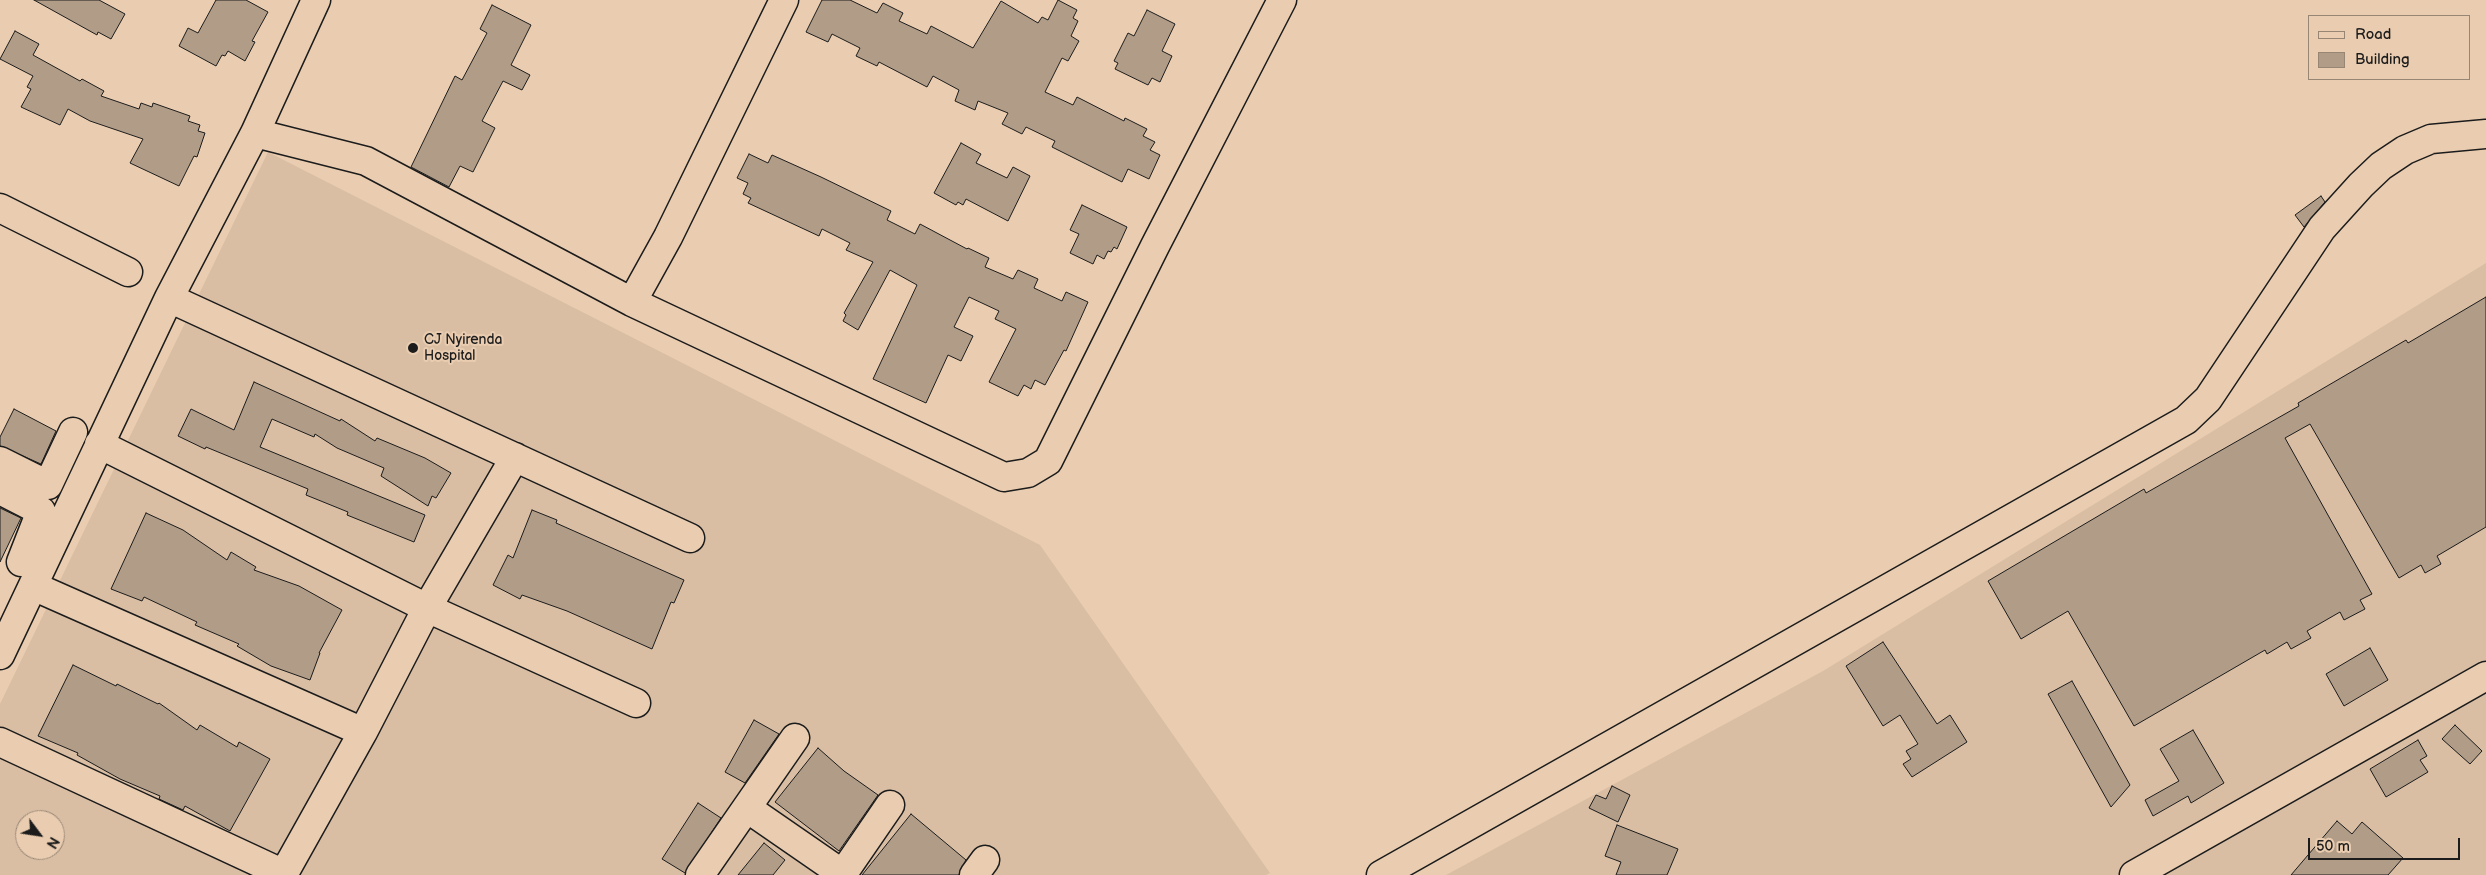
<!DOCTYPE html>
<style>
body{margin:0}
#map{position:relative;width:2486px;height:875px;overflow:hidden;background:#eacdb0;font-family:"Balsamiq Sans",sans-serif}
canvas{display:block}
.legend{position:absolute;left:2308px;top:15px;width:162px;height:65px;box-sizing:border-box;background:#eacdb0;border:1px solid #988675;margin:0;padding:6px 9px;list-style:none;font-size:15px;color:#1c1c1c}
.legend li{display:flex;align-items:center;gap:10px;height:25px}
.legend b{width:25px;border:1px solid #988675}
.north{position:absolute;left:15px;top:810px;width:50px;height:50px;box-sizing:border-box;background:#eacdb0;border:1px solid #988675;border-radius:50%;rotate:121deg;font-size:14px;font-weight:700;line-height:20px;text-align:center;color:#1c1c1c}
.north::after{content:'';display:block;margin:auto;width:18px;height:22px;background:#1c1c1c;clip-path:polygon(50% 0,100% 100%,50% 72%,0 100%)}
.scale{position:absolute;left:2308px;top:838px;width:152px;height:22px;box-sizing:border-box;border:2px solid #1c1c1c;border-top:0;padding-left:6px;font-size:15px;line-height:18px;white-space:nowrap;color:#1c1c1c;-webkit-text-stroke:4px #eacdb0;paint-order:stroke}
</style>
<div id="map">
<canvas width="2486" height="875"></canvas>
<ul class="legend">
<li><b style="height:6px;background:#eacdb0"></b>Road</li>
<li><b style="height:14px;background:#b19c87"></b>Building</li>
</ul>
<div class="north">N</div>
<div class="scale">50 m</div>
</div>
<script>
const ctx = document.querySelector('canvas').getContext('2d');
ctx.lineJoin = 'round';
function fill(path, color) { ctx.fillStyle = color; ctx.fill(path, 'evenodd'); }
const poly = rows => new Path2D(rows.map(r => 'M' + r).join(''));
function stroke(path, color, width, dash) { ctx.strokeStyle = color; ctx.lineWidth = width; ctx.lineCap = dash ? 'butt' : 'round'; ctx.setLineDash(dash || []); ctx.stroke(path); }
function drawText(font, color, halo, rows, align = 'center') {
  ctx.font = font + ' "Balsamiq Sans",sans-serif'; ctx.lineWidth = 4; ctx.setLineDash([]); ctx.textBaseline = 'middle'; ctx.strokeStyle = halo; ctx.fillStyle = color; for (const [text, x, y, turn = 0] of rows) {
    ctx.save(); ctx.translate(x, y); ctx.rotate((+turn || 0) * Math.PI / 180); ctx.textAlign = isNaN(turn) ? turn : align; if (halo) ctx.strokeText(text, 0, 0); ctx.fillText(text, 0, 0); ctx.restore();
  }
}
const built = poly([
 [268,152,1040,545,1270,873,1266,875,0,875,0,704],
 [25,820,55,820,55,850,25,850],
 [2486,263,2486,875,1446,875,1823,671]
]);
const building = poly([
 [34,0,99,0,125,14,111,39,98,32,97,35,34,0],
 [216,0,246,0,268,12,252,41,255,42,245,61,228,51,225,56,222,55,216,66,179,46,188,28,198,33,216,0],
 [822,0,850,0,877,13,883,3,903,13,899,21,927,34,931,26,973,48,1001,1,1038,23,1042,17,1048,20,1058,0,1077,10,1073,18,1078,21,1071,36,1079,41,1068,61,1062,58,1045,92,1073,105,1077,97,1124,121,1125,118,1147,129,1143,136,1155,142,1150,150,1160,155,1149,179,1128,169,1122,182,1052,147,1055,141,1026,127,1022,134,1002,124,1008,113,978,101,975,110,955,101,959,90,933,76,927,87,879,62,877,66,856,56,860,48,832,34,828,42,806,32,822,0],
 [492,5,531,25,511,65,530,75,522,90,503,81,482,121,495,128,473,172,460,166,449,187,411,167,455,76,462,80,487,33,480,29,492,5],
 [1147,10,1175,24,1162,51,1172,56,1160,82,1152,78,1148,85,1115,69,1118,63,1114,61,1128,33,1134,36,1147,10],
 [15,31,39,44,33,55,80,81,82,79,104,91,101,96,139,109,141,103,152,107,153,103,190,116,188,121,200,125,198,131,205,133,197,157,194,156,179,186,130,163,143,139,90,121,68,109,60,125,21,107,31,89,27,87,33,76,0,59,15,31],
 [961,143,981,154,976,163,1007,178,1013,167,1030,176,1008,221,966,199,963,205,958,202,956,205,934,193,961,143],
 [749,154,768,163,772,155,821,177,891,211,887,220,915,234,920,224,967,249,968,248,989,258,985,267,1013,279,1018,270,1038,279,1034,288,1062,301,1066,292,1088,302,1066,351,1064,350,1045,385,1035,380,1031,389,1024,385,1018,396,989,382,1016,329,995,319,999,311,969,297,954,327,973,336,961,361,948,355,926,403,873,379,917,285,890,270,858,330,843,321,846,315,844,313,873,262,846,250,850,243,822,229,819,236,748,203,751,198,743,194,748,183,737,178,749,154],
 [2321,196,2325,202,2304,227,2295,215,2321,196],
 [1082,205,1127,227,1117,249,1114,247,1111,252,1108,251,1104,259,1097,255,1093,264,1070,253,1079,234,1070,230,1082,205],
 [2486,297,2486,527,2437,556,2441,564,2425,573,2421,565,2399,578,2310,424,2285,438,2372,594,2360,600,2365,609,2344,620,2340,612,2307,631,2311,638,2291,649,2287,642,2267,654,2265,650,2134,726,2068,611,2021,639,1988,581,2144,489,2146,493,2299,406,2298,403,2406,340,2408,343,2486,297],
 [254,382,340,421,341,419,375,441,377,438,425,458,451,473,436,498,432,496,428,506,381,476,384,468,337,448,315,434,314,437,272,419,260,447,425,515,414,542,347,515,348,512,306,495,308,489,206,447,205,449,178,436,191,409,234,430,254,382],
 [14,409,56,431,41,464,0,446,0,437,14,409],
 [0,508,21,518,0,562,0,508],
 [532,510,557,520,556,523,684,580,674,603,671,602,652,649,567,611,522,595,520,599,493,585,508,555,513,558,532,510],
 [146,513,183,530,227,560,231,552,256,567,254,570,299,586,342,610,319,653,320,653,310,680,271,666,237,646,239,644,195,625,197,622,144,597,142,601,111,589,146,513],
 [1883,642,1937,724,1950,715,1967,742,1912,777,1903,764,1911,759,1906,751,1918,744,1900,715,1883,726,1846,666,1883,642],
 [2370,648,2388,680,2344,706,2326,674,2370,648],
 [73,665,116,686,117,684,158,704,159,703,197,730,200,725,237,747,239,742,270,759,230,831,185,806,183,810,159,799,160,796,120,779,77,755,78,753,38,736,73,665],
 [2072,681,2130,785,2111,807,2048,694,2072,681],
 [754,720,779,734,745,783,725,772,754,720],
 [2455,725,2482,751,2470,764,2442,739,2455,725],
 [2193,730,2224,783,2191,803,2188,796,2153,816,2145,800,2179,781,2160,749,2193,730],
 [2418,740,2427,756,2420,760,2428,772,2386,797,2370,769,2418,740],
 [818,748,844,771,878,795,839,851,775,802,818,748],
 [1612,786,1630,795,1618,822,1589,808,1596,795,1606,799,1612,786],
 [698,803,721,818,685,873,662,859,698,803],
 [911,814,966,860,959,875,862,875,911,814],
 [2337,821,2352,834,2362,822,2403,858,2388,875,2291,875,2337,821],
 [1617,825,1678,849,1667,875,1616,875,1621,862,1605,856,1617,825],
 [764,843,785,860,773,875,738,875,764,843]
]);
const minor = poly([
 [255,133,366,161,632,302,1004,477,1028,473,1048,461,1155,246,1282,0],
 [0,208,128,272],
 [169,298,690,538],
 [632,302,668,237,784,0],
 [99,444,427,608,636,703],
 [0,461,48,485,73,432],
 [0,490,41,511,21,562],
 [33,586,363,732],
 [0,655,169,298,255,133,316,0],
 [0,742,284,874],
 [747,808,844,875],
 [283,875,363,732,427,608,515,457],
 [700,875,795,738],
 [842,875,890,805],
 [974,875,985,860],
 [1381,875,2186,420,2208,399,2322,228,2361,185,2381,166,2405,150,2431,139,2486,134],
 [2134,875,2486,676]
]);
const markers = [
 [413,348,6,"#1c1c1c"]
];
const poiNames = [
 ["CJ Nyirenda",424,340],
 ["Hospital",424,356]
];
fill(built, '#d9bea4');
fill(building, '#b19c87');
stroke(building, '#1c1c1c', 1);
stroke(minor, '#1c1c1c', 31);
stroke(minor, '#eacdb0', 28);
for (const [x, y, r, color] of markers) { const dot = new Path2D(); dot.arc(x, y, r, 0, 2 * Math.PI); ctx.fillStyle = color; ctx.fill(dot); stroke(dot, '#eacdb0', 2); }
drawText('14px', '#1c1c1c', '#eacdb0', poiNames, 'left');
</script>
